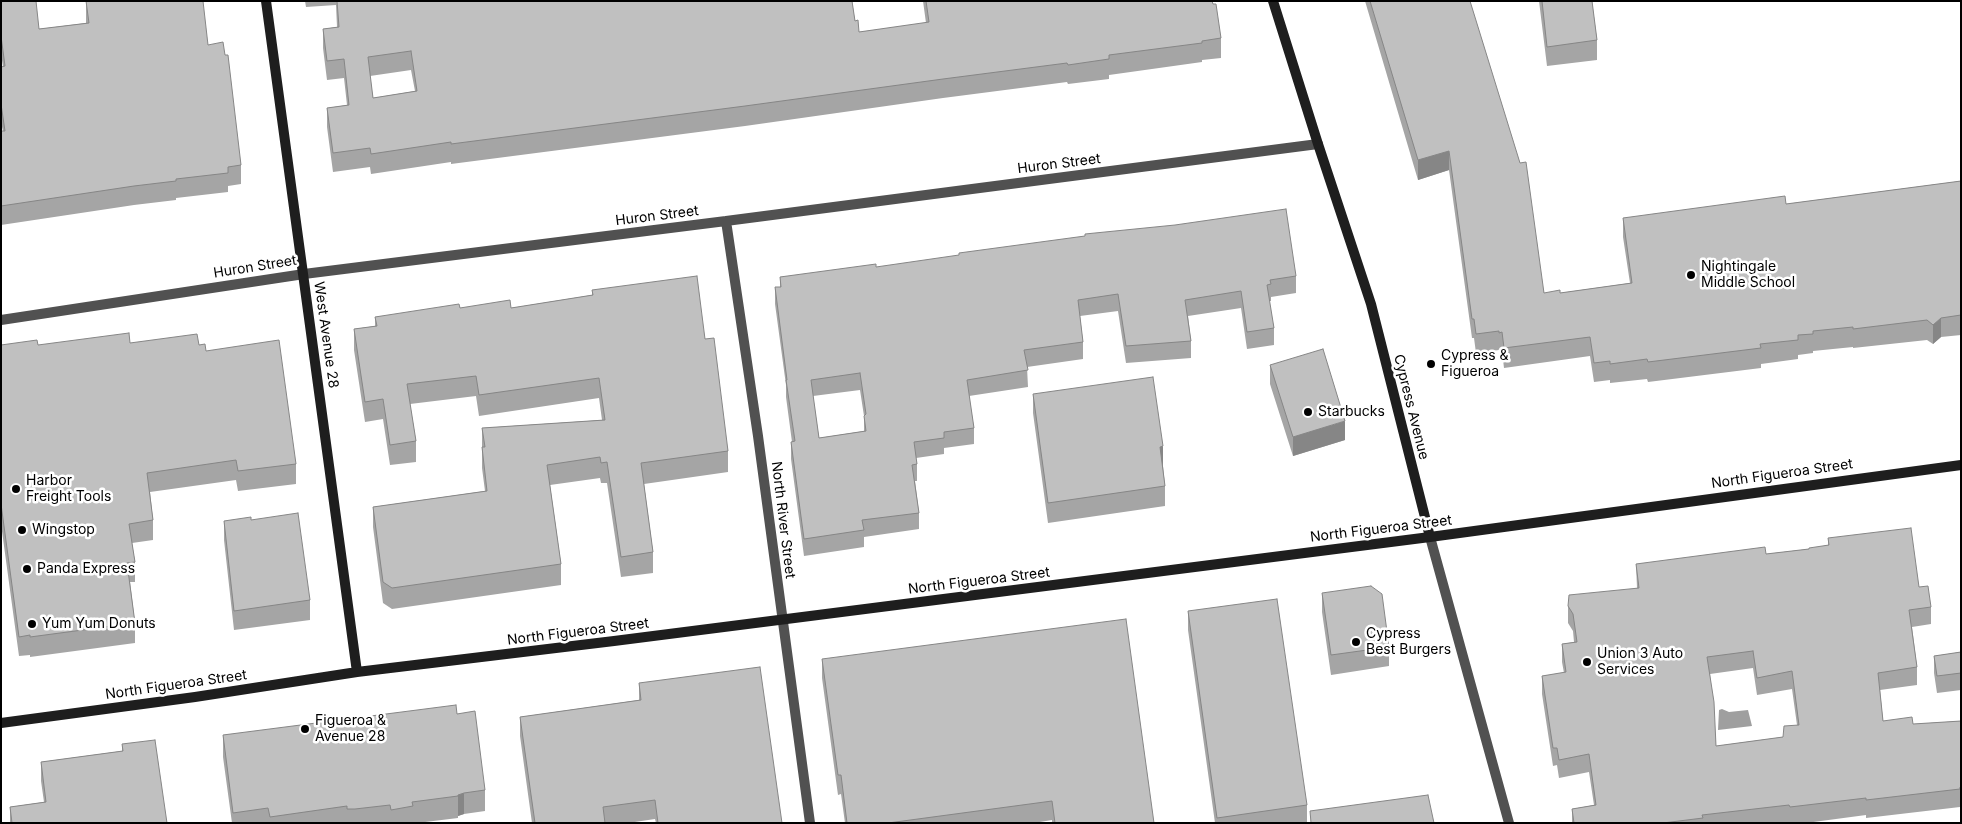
<!DOCTYPE html>
<style>
body{margin:0}
#map{position:relative;width:1962px;height:824px;overflow:hidden;background:#fff;font-family:Inter,sans-serif}
canvas{display:block}
.frame{position:absolute;inset:0;border:2px solid #000;pointer-events:none}
</style>
<div id="map">
<canvas width="1962" height="824"></canvas>
<div class="frame"></div>
</div>
<script>
const ctx = document.querySelector('canvas').getContext('2d');
ctx.lineJoin = 'round';
function fill(path, color) { ctx.fillStyle = color; ctx.fill(path, 'evenodd'); }
const poly = rows => new Path2D(rows.map(r => 'M' + r).join(''));
function stroke(path, color, width, dash) { ctx.strokeStyle = color; ctx.lineWidth = width; ctx.lineCap = dash ? 'butt' : 'round'; ctx.setLineDash(dash || []); ctx.stroke(path); }
function drawText(font, color, halo, rows, align = 'center') {
  ctx.font = font + ' Inter,sans-serif'; ctx.lineWidth = 5; ctx.setLineDash([]); ctx.textBaseline = 'middle'; ctx.strokeStyle = halo; ctx.fillStyle = color; for (const [text, x, y, turn = 0] of rows) {
    ctx.save(); ctx.translate(x, y); ctx.rotate((+turn || 0) * Math.PI / 180); ctx.textAlign = isNaN(turn) ? turn : align; if (halo) ctx.strokeText(text, 0, 0); ctx.fillText(text, 0, 0); ctx.restore();
  }
}
const water = poly([
 [1722,709,1729,712,1748,710,1752,726,1718,730,1719,710]
]);
const street = poly([
 [726,221,758,436,810,823],
 [1,320,304,274,726,221,1318,144],
 [1430,537,1509,823]
]);
const secondary = poly([
 [266,1,357,672],
 [1273,1,1318,144,1371,304,1430,537],
 [1,723,195,697,357,672,614,641,1430,537,1961,465]
]);
const wall = poly([
 [1,1,39,29,86,23,86,1,208,45,241,165,241,184,228,186,228,192,176,198,176,200,134,205,1,225,1,131,3,131,1,123,1,67,3,67,1,54],
 [305,1,852,1,855,21,859,32,926,23,923,1,1212,1,1221,38,1221,58,1202,60,1202,62,1109,75,1109,79,1068,84,1067,82,943,98,745,126,451,164,451,162,371,174,370,167,333,172,327,127,327,108,347,105,344,78,327,80,323,48,323,29,337,27,336,5,306,7],
 [411,70,415,91,373,98,370,76],
 [1365,1,1470,1,1544,293,1560,293,1630,283,1623,237,1623,218,1786,204,1961,181,1961,335,1941,337,1933,344,1927,340,1853,348,1853,347,1813,351,1813,353,1798,355,1798,359,1761,364,1761,368,1648,382,1647,379,1610,383,1610,380,1594,382,1590,356,1504,368,1502,351,1499,352,1499,350,1476,353,1474,338,1472,338,1449,170,1418,180],
 [1539,1,1592,1,1597,40,1597,60,1547,66],
 [876,267,1296,276,1296,293,1271,297,1271,301,1269,301,1274,328,1274,345,1247,349,1241,308,1188,316,1191,341,1191,358,1126,363,1118,311,1080,316,1083,342,1083,359,1027,367,1028,387,969,396,974,428,974,444,944,448,944,454,916,458,917,464,917,481,915,481,919,513,919,529,864,537,864,547,804,556,791,459,791,442,792,442,786,397,786,385,775,304,775,287,780,287,780,277],
 [860,390,864,416,864,431,819,438,813,396],
 [592,290,705,339,728,451,728,472,644,484,653,552,653,573,621,577,607,483,601,483,600,478,550,485,561,564,561,585,392,609,383,603,373,527,373,507,485,491,482,468,482,428,602,420,599,398,479,416,476,396,410,404,416,441,416,462,390,465,383,419,365,422,354,350,354,329,375,326,375,317,460,308,511,308,592,295],
 [130,343,199,345,206,351,296,464,296,484,238,491,236,480,150,492,153,520,153,540,132,543,135,562,135,582,130,582,135,623,135,643,30,657,30,655,19,656,1,524,1,345,38,345],
 [1270,365,1345,440,1293,456,1270,384],
 [1033,394,1163,466,1165,486,1165,506,1048,523,1033,413],
 [251,520,310,600,310,620,234,630,224,540,224,521],
 [1828,538,1919,587,1931,607,1931,624,1912,627,1917,667,1917,685,1880,690,1883,721,1913,724,1961,721,1961,804,1960,805,1960,807,1866,818,1866,815,1806,823,1572,823,1572,809,1594,805,1589,772,1559,778,1557,765,1553,766,1542,694,1542,676,1564,673,1562,662,1562,644,1574,642,1573,631,1568,623,1568,606,1637,588,1636,564,1766,554,1809,549,1828,545],
 [1753,668,1757,695,1792,689,1797,725,1783,737,1716,746,1710,674],
 [1322,593,1389,647,1389,666,1331,675,1322,612],
 [1188,611,1307,805,1307,823,1215,823,1188,630],
 [1961,652,1961,690,1937,693,1934,673,1934,656],
 [822,659,1154,823,1052,823,1052,820,1034,823,845,823,841,794,838,795,822,678],
 [639,683,782,823,656,823,655,819,628,823,532,823,520,736,520,717,639,700],
 [457,714,485,790,485,811,464,814,458,816,458,818,417,823,232,823,223,757,223,735],
 [122,744,167,823,10,823,10,807,44,802,41,781,41,762,122,751]
]);
const shadedWall = poly([
 [1449,151,1449,170,1418,180,1418,160],
 [1941,318,1941,337,1933,344,1933,325],
 [1345,421,1345,440,1293,456,1293,437],
 [1163,446,1163,466,1160,466,1160,447],
 [464,793,464,814,458,816,458,795]
]);
const building = poly([
 [1,1,36,1,39,29,89,23,86,1,203,1,208,45,223,42,225,55,228,55,241,165,228,167,228,173,176,179,176,181,134,186,1,206,1,131,5,131,1,104,1,67,5,66,1,36,1,1],
 [337,1,852,1,855,21,858,20,859,32,929,22,926,1,1212,1,1213,4,1216,4,1221,38,1202,41,1202,43,1109,55,1109,59,1068,65,1067,63,943,79,745,106,451,144,451,142,371,154,370,148,333,153,327,108,349,105,344,59,327,61,323,29,339,27,337,1],
 [411,51,417,91,373,98,368,57,411,51],
 [1370,1,1470,1,1520,163,1526,162,1544,293,1560,290,1560,293,1632,283,1623,218,1785,196,1786,204,1961,181,1961,315,1941,318,1933,325,1927,320,1853,329,1853,327,1813,331,1813,334,1798,335,1798,340,1760,344,1761,348,1648,362,1647,359,1610,364,1610,361,1594,363,1590,337,1504,348,1502,332,1499,333,1499,331,1476,334,1474,319,1472,319,1449,151,1418,160,1370,1],
 [1542,1,1592,1,1597,40,1547,47,1542,1],
 [1286,209,1296,276,1270,280,1271,284,1267,285,1274,328,1247,332,1241,291,1185,300,1191,341,1126,346,1118,294,1078,300,1083,342,1024,350,1028,370,967,380,974,428,944,432,944,438,914,442,917,464,912,465,919,513,862,520,864,530,804,539,791,442,795,441,786,380,787,380,775,287,781,287,780,277,876,264,876,267,959,255,959,253,1085,236,1085,234,1175,225,1286,209],
 [860,373,866,414,864,416,866,431,819,438,811,380,860,373],
 [697,276,705,339,714,338,728,451,641,463,653,552,621,557,607,462,601,463,600,457,547,465,561,564,392,588,383,582,373,507,487,491,482,447,485,447,482,428,605,420,599,378,479,395,476,376,407,384,416,441,390,445,383,399,365,402,354,329,377,326,375,317,459,304,460,308,510,300,511,308,593,295,592,290,697,276],
 [129,333,130,343,197,334,199,345,205,344,206,351,279,340,296,464,238,471,236,460,147,473,153,520,129,524,135,562,127,563,135,623,30,637,30,635,19,637,1,504,1,345,37,340,38,345,129,333],
 [1323,349,1345,421,1293,437,1270,365,1323,349],
 [1153,377,1163,446,1160,447,1165,486,1048,503,1033,394,1153,377],
 [298,513,310,600,234,611,224,521,251,517,251,520,298,513],
 [1911,528,1919,587,1928,586,1931,607,1909,610,1917,667,1878,673,1883,721,1912,717,1913,724,1961,721,1961,787,1960,787,1960,789,1866,800,1866,798,1790,807,1789,805,1702,815,1703,818,1663,823,1574,823,1572,809,1596,805,1589,754,1559,760,1557,748,1553,748,1542,676,1566,672,1562,644,1577,642,1573,614,1568,606,1569,595,1639,588,1636,564,1765,547,1766,554,1809,549,1809,548,1829,545,1828,538,1911,528],
 [1753,651,1757,678,1792,671,1799,725,1784,726,1783,737,1716,746,1714,702,1707,657,1753,651],
 [1371,586,1382,594,1389,647,1331,655,1322,593,1371,586],
 [1277,599,1307,805,1217,818,1188,611,1277,599],
 [1126,619,1154,823,1055,823,1052,801,888,823,847,823,841,775,838,775,822,659,1126,619],
 [1961,652,1961,673,1937,676,1934,656,1961,652],
 [760,667,782,823,658,823,655,800,603,807,605,823,535,823,520,717,641,700,639,683,760,667],
 [456,705,457,714,475,711,485,790,464,793,458,795,458,796,412,802,413,806,391,810,390,805,355,809,347,809,347,806,270,817,268,808,233,813,223,735,456,705],
 [155,740,167,823,12,823,10,807,46,802,41,762,123,751,122,744,155,740],
 [1428,795,1434,823,1311,823,1310,811,1428,795]
]);
const markers = [
 [1691,275,5,"#000"],
 [1431,364,5,"#000"],
 [1308,412,5,"#000"],
 [16,489,5,"#000"],
 [22,530,5,"#000"],
 [27,569,5,"#000"],
 [32,624,5,"#000"],
 [1356,642,5,"#000"],
 [1587,662,5,"#000"],
 [305,729,5,"#000"]
];
const streetNames = [
 ["Huron Street",1059,164,-7],
 ["Huron Street",657,216,-7],
 ["Huron Street",255,267,-9],
 ["West Avenue 28",326,335,82],
 ["Cypress Avenue",1411,407,76],
 ["North Figueroa Street",1782,474,-8],
 ["North River Street",783,520,83],
 ["North Figueroa Street",1381,529,-7],
 ["North Figueroa Street",979,581,-7],
 ["North Figueroa Street",578,632,-7],
 ["North Figueroa Street",176,685,-8]
];
const poiNames = [
 ["Nightingale",1701,267],
 ["Middle School",1701,283],
 ["Cypress &",1441,356],
 ["Figueroa",1441,372],
 ["Starbucks",1318,412],
 ["Harbor",26,481],
 ["Freight Tools",26,497],
 ["Wingstop",32,530],
 ["Panda Express",37,569],
 ["Yum Yum Donuts",42,624],
 ["Cypress",1366,634],
 ["Best Burgers",1366,650],
 ["Union 3 Auto",1597,654],
 ["Services",1597,670],
 ["Figueroa &",315,721],
 ["Avenue 28",315,737]
];
fill(water, '#9f9f9f');
stroke(street, '#515151', 10);
stroke(secondary, '#1e1e1e', 10);
fill(wall, '#a5a5a5');
fill(shadedWall, '#868686');
fill(building, '#c0c0c0');
stroke(building, '#868686', 1);
for (const [x, y, r, color] of markers) { const dot = new Path2D(); dot.arc(x, y, r, 0, 2 * Math.PI); ctx.fillStyle = color; ctx.fill(dot); stroke(dot, '#fff', 2); }
drawText('14px', '#000', '#fff', streetNames);
drawText('14px', '#000', '#fff', poiNames, 'left');
</script>
